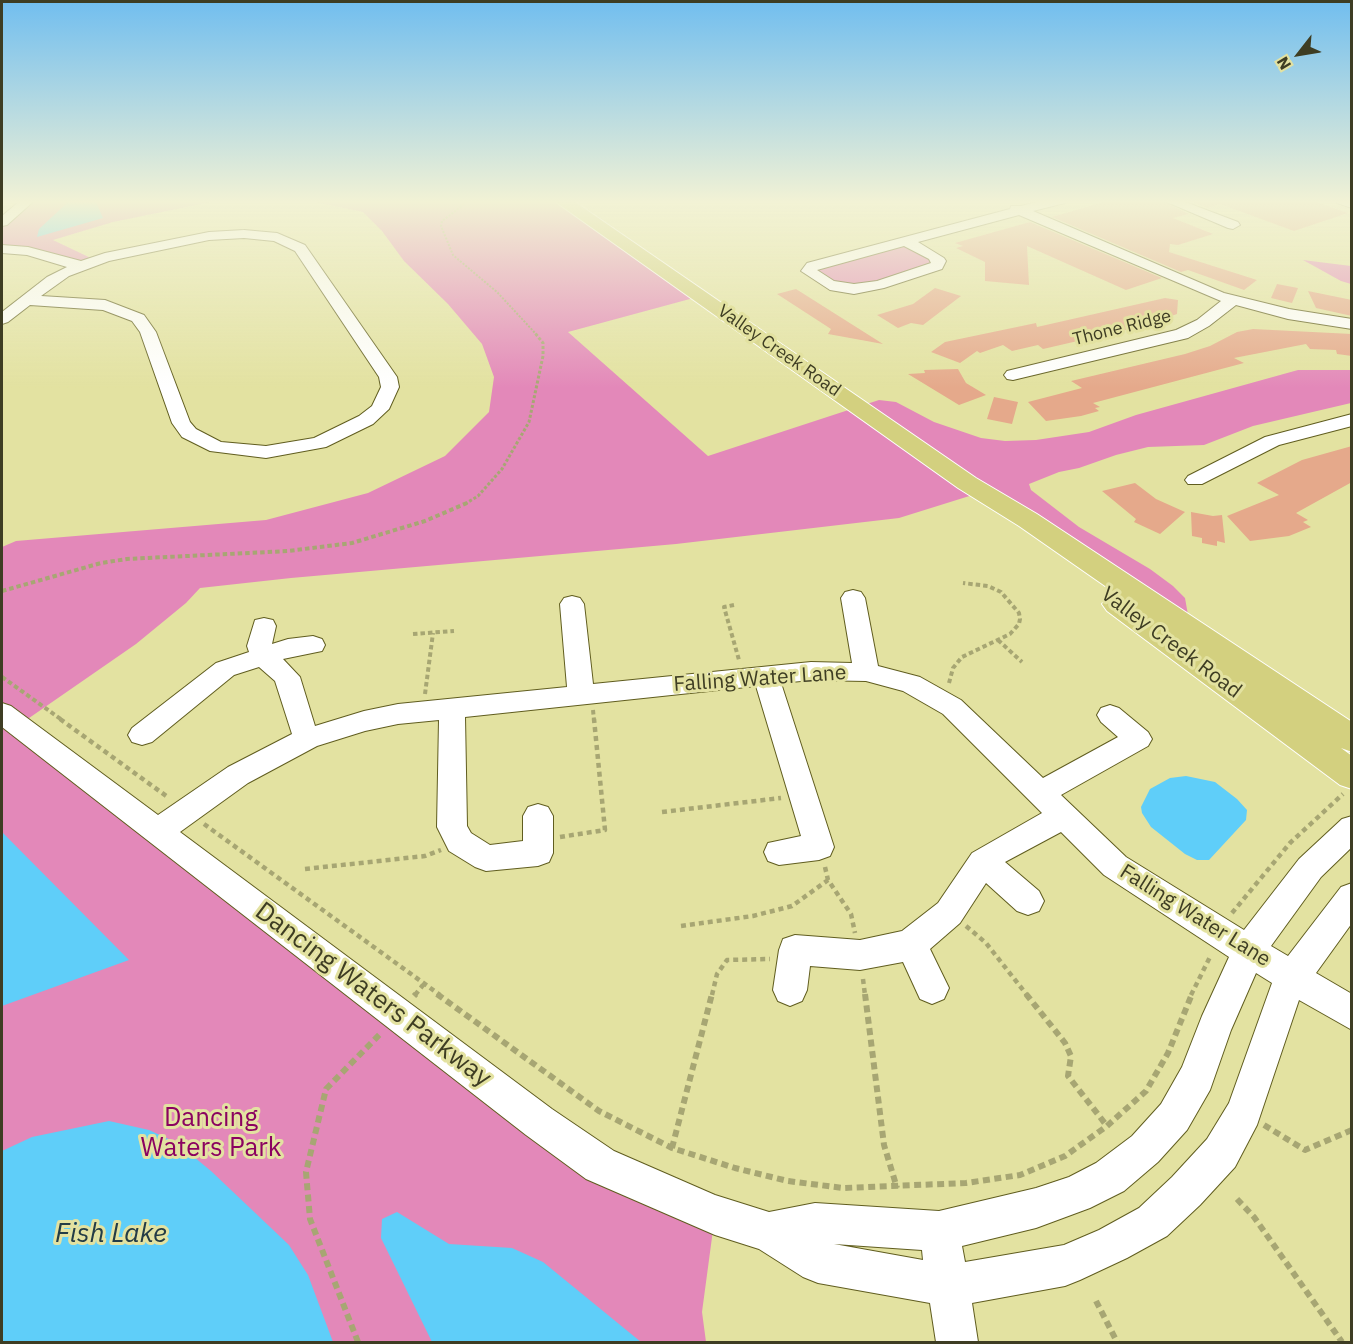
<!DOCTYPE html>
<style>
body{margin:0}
#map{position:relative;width:1353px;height:1344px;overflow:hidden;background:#e3e2a1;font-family:"IBM Plex Sans",sans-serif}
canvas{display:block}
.frame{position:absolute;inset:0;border:3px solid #3e3d23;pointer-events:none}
.north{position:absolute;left:1269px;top:24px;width:60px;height:60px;-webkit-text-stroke:4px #e3e2a1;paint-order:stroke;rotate:239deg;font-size:16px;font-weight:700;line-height:24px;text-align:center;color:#3e3d23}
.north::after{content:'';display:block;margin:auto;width:21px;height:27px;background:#3e3d23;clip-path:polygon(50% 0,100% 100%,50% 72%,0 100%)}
</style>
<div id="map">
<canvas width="1353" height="1344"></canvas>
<div class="frame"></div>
<div class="north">N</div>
</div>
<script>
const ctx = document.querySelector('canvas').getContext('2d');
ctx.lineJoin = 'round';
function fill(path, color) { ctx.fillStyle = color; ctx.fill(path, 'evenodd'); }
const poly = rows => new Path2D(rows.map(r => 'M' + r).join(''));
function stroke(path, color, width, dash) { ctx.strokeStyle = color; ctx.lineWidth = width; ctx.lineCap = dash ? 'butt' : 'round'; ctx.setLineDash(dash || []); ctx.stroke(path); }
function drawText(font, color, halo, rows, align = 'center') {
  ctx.font = font + ' "IBM Plex Sans",sans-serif'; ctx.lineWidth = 6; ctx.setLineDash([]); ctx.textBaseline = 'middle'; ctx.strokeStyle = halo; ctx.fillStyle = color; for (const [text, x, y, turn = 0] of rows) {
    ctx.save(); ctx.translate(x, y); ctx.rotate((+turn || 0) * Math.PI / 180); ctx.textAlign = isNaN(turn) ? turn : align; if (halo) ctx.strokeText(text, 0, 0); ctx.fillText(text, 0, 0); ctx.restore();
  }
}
const green = poly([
 [29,200,237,200,211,202,113,222,53,240,95,260,78,265,13,249,2,249,2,222],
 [305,200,561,200,701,296,568,332,708,456,879,400,896,402,934,422,981,438,1005,441,1036,440,1089,432,1136,415,1298,370,1351,370,1351,403,1253,426,1204,445,1148,447,1116,455,1079,468,1059,472,1029,484,1031,490,1079,527,1150,569,1173,586,1185,598,1188,615,979,493,899,518,676,544,291,578,200,588,186,603,136,644,19,725,539,1122,715,1215,702,1312,706,1342,2,1342,2,547,16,541,266,520,368,493,445,456,489,412,494,377,482,344,448,304,404,261,382,231,363,212],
 [906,241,934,256,928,271,847,288,809,268],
 [1303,260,1351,266,1351,284,1341,281]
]);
const water = poly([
 [70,200,95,200,103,218,37,237,39,229,66,204,66,201],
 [1186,776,1215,782,1237,799,1247,810,1246,820,1209,860,1197,860,1185,854,1151,827,1142,813,1141,807,1150,789,1170,778],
 [2,832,129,960,2,1006],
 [109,1121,149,1130,177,1143,211,1171,289,1245,308,1275,333,1342,2,1342,2,1151,32,1137],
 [397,1212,449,1244,512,1248,543,1262,641,1342,432,1342,381,1238,382,1219]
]);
const building = poly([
 [1110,200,1160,200,1189,214,1173,218,1213,234,1178,245,1170,244,1169,252,1257,280,1244,290,1188,270,1181,272,1052,217],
 [1187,200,1311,200,1348,213,1294,231,1220,204,1208,208],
 [1030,222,1162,278,1126,290,1027,246,1029,285,985,281,985,262,956,248,963,246,955,243],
 [1277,284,1298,288,1292,303,1271,298],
 [935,288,961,296,923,325,911,323,898,328,877,315,913,304],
 [796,289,883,344,828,334,831,329,777,294],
 [1308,291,1352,300,1352,316,1316,308],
 [1165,298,1178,300,1177,314,1147,325,1043,349,1038,345,1012,351,1003,345,980,353,977,351,960,363,931,352,945,342,1036,323,1037,327],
 [1253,329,1352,334,1352,356,1337,354,1336,350,1310,349,1306,344,1234,358,1244,363,1093,403,1100,407,1095,408,1099,411,1081,416,1046,421,1028,402,1082,388,1071,381,1185,354,1210,346,1237,332],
 [958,369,966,383,986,395,959,405,908,374,925,373,924,370],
 [994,397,1018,402,1012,424,987,419],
 [1352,446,1352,482,1296,513,1308,520,1303,522,1311,527,1289,536,1250,541,1227,516,1279,495,1257,483,1302,460],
 [1135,483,1156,499,1185,512,1160,534,1134,522,1136,519,1102,491],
 [1191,512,1213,516,1222,515,1225,543,1217,541,1217,546,1202,543,1202,538,1192,536]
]);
const pathFar4 = poly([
 [464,200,462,206,442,221,441,226,453,255,497,292,536,334]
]);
const pathFar3 = poly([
 [465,504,478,496,502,469,529,422,543,356,543,343,535,333]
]);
const pathFar2 = poly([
 [2,591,101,563,127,559,288,551,352,543,425,521,467,503],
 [734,605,724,607,739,660],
 [413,634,454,631],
 [998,640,1022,662],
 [2,677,62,720],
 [949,683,953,668,962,657,1010,634,1019,624,1020,619,1019,613,1001,592,988,586,963,583],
 [425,694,433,633],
 [593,710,594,720]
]);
const pathFar1 = poly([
 [60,719,169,798],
 [662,812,781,798],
 [204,824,440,995],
 [560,837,605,830,594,719],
 [825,867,828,880,851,914,855,933],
 [305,869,425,856,441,850],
 [1232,913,1290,843,1343,794],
 [681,926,753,916,792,906,828,880],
 [966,926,986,943,1027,995],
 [863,979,865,995],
 [415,995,423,985],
 [712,995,717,974,727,960,770,959],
 [1191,995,1211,955]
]);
const path = poly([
 [437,994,599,1111,672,1148,735,1168,788,1181,843,1188,966,1183,1020,1175,1065,1156,1107,1126,1146,1091,1168,1053,1192,994],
 [865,994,884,1145,897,1188],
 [1026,994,1065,1043,1071,1056,1068,1076,1107,1126],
 [414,996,416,994],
 [1264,1125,1305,1150,1352,1130],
 [672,1148,712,994],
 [1237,1199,1254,1217,1342,1342],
 [1096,1301,1117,1342],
 [358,1342,310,1219,306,1172,326,1089,381,1033]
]);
const minor = poly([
 [21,200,35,200,7,225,2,226,2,216,21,200],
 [1044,200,1066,200,1065,203,1033,211,1224,293,1289,309,1352,319,1352,329,1288,319,1236,305,1209,326,1188,338,1013,380,1007,379,1004,375,1007,371,1176,330,1197,320,1221,301,1019,215,918,242,944,258,946,261,942,269,884,288,854,294,830,290,801,271,807,263,1010,209,1011,206,1021,206,1044,200],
 [904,246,929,259,931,263,877,281,854,284,834,281,817,270,904,246],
 [1162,200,1180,200,1238,222,1240,225,1233,229,1228,228,1162,200],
 [1336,200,1352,200,1352,208,1337,203,1336,200],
 [244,230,277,233,305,245,397,377,399,387,389,409,373,424,326,447,266,458,210,451,182,437,172,423,140,332,132,321,103,310,30,305,8,322,2,324,2,312,47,277,67,267,27,255,2,253,2,245,28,247,81,261,105,253,209,232,244,230],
 [244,238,274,241,295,251,379,377,381,387,372,406,359,416,314,438,266,446,221,442,196,429,190,422,156,332,144,315,105,300,41,296,69,276,109,261,209,240,244,238],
 [1352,414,1352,426,1279,445,1202,484,1188,484,1185,480,1188,476,1265,437,1352,414],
 [853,590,861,592,865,598,878,666,920,677,961,700,1043,778,1118,737,1101,722,1097,715,1101,708,1110,705,1119,708,1148,732,1152,739,1148,746,1061,795,1126,857,1244,930,1299,859,1342,819,1352,816,1352,847,1321,877,1271,946,1288,956,1341,887,1352,883,1352,923,1316,973,1352,994,1352,1030,1299,1000,1257,1125,1235,1167,1200,1205,1167,1236,1127,1258,1080,1280,1065,1286,972,1303,978,1342,936,1342,930,1303,818,1283,803,1277,759,1249,715,1235,586,1179,526,1135,2,727,2,703,11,706,158,815,228,767,292,734,275,681,259,667,234,675,152,742,142,745,132,742,128,735,132,728,216,663,249,652,247,646,255,620,264,618,273,620,276,626,272,644,288,639,313,636,322,639,325,645,322,651,283,659,300,677,315,726,364,711,398,704,567,687,560,604,564,598,572,596,580,598,584,604,593,684,811,662,852,663,841,598,845,592,853,590],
 [811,680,866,681,903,691,943,714,1042,813,972,853,938,903,902,931,860,940,795,935,783,939,779,950,773,990,778,1001,790,1006,802,1001,807,990,810,966,860,970,903,962,920,999,932,1004,944,999,949,988,930,949,960,923,986,883,1017,911,1028,915,1039,911,1044,901,1039,891,1005,862,1061,832,1104,875,1229,957,1202,1016,1182,1067,1161,1104,1132,1136,1096,1163,1069,1177,1036,1188,939,1211,815,1203,769,1212,715,1195,614,1151,552,1109,180,832,248,783,317,746,365,731,398,724,439,720,437,827,449,851,475,867,486,871,538,866,549,862,553,853,553,816,548,807,538,804,528,807,523,816,523,841,490,845,471,833,467,826,465,717,756,686,801,836,768,843,764,852,768,861,779,865,819,860,830,856,834,847,781,683,811,680],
 [1256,973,1272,983,1229,1103,1207,1139,1172,1177,1139,1208,1099,1230,1064,1245,965,1262,962,1246,1036,1228,1090,1208,1124,1191,1158,1162,1187,1130,1210,1090,1231,1030,1256,973],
 [834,1244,922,1250,923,1260,834,1244]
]);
const major = poly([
 [553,200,572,200,976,478,1037,514,1352,722,1352,752,1341,748,1352,756,1352,789,1340,785,1107,611,1102,604,1107,597,1118,595,1019,526,958,488,553,200]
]);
const farStreetnames = [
 ["Thone Ridge",1122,328,-14],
 ["Valley Creek Road",779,351,35]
];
const streetNames = [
 ["Valley Creek Road",1171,643,37],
 ["Falling Water Lane",760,679,-4],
 ["Falling Water Lane",1195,916,32]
];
const nearStreetnames = [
 ["Dancing Waters Parkway",373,995,37]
];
const nearParknames = [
 ["Dancing",211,1118],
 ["Waters Park",211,1148]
];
const nearWaternames = [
 ["Fish Lake",111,1234]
];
fill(green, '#e388b9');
fill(water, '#5fcef9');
fill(building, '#e5a98b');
stroke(minor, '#605d1f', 2);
stroke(major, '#fff', 2);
stroke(pathFar4, '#a7a673', 2, [2, 1.5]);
stroke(pathFar3, '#a7a673', 3, [3, 2]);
stroke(pathFar2, '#a7a673', 4, [4.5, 3]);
stroke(pathFar1, '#a7a673', 4.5, [5, 4]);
stroke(path, '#a7a673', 6, [7, 4.5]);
fill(minor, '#fff');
fill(major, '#d3d07f');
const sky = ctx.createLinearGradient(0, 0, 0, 388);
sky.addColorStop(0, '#71beef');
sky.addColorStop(0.52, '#f2f2d5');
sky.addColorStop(1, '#f2f2d500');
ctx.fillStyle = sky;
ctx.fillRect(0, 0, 1353, 388);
drawText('18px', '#3e3d23', '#e3e2a1', farStreetnames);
drawText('21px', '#3e3d23', '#e3e2a1', streetNames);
drawText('26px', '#3e3d23', '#e3e2a1', nearStreetnames);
drawText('26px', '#8b0260', '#e3e2a1', nearParknames);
drawText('italic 27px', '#233c46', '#e3e2a1', nearWaternames);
</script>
